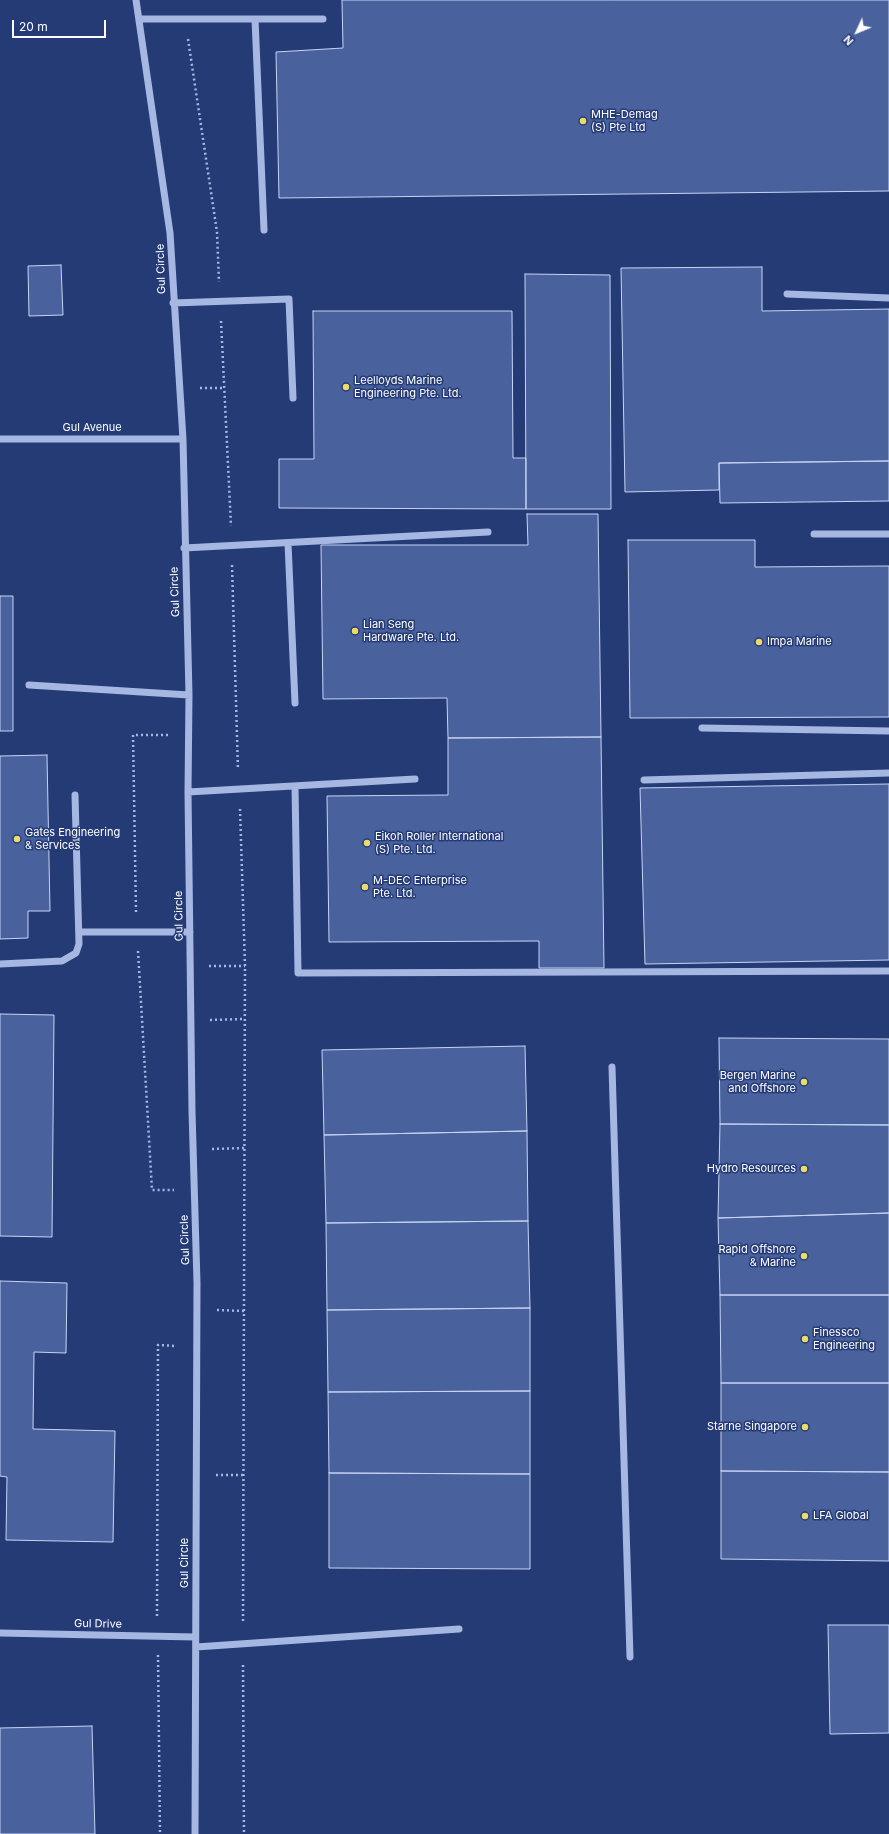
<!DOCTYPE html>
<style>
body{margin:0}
#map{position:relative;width:889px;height:1834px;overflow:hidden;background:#253b76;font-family:Inter,sans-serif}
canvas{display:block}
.north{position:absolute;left:837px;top:12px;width:40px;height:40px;-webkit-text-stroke:3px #253b76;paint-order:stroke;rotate:226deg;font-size:11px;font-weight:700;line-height:16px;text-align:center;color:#fff}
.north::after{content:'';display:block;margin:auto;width:14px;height:18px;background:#fff;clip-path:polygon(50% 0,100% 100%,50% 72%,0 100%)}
.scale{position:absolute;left:12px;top:20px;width:94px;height:18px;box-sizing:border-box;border:2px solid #fff;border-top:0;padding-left:5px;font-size:12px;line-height:14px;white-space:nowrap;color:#fff;-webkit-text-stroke:3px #253b76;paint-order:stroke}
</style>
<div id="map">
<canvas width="889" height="1834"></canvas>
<div class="north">N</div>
<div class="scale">20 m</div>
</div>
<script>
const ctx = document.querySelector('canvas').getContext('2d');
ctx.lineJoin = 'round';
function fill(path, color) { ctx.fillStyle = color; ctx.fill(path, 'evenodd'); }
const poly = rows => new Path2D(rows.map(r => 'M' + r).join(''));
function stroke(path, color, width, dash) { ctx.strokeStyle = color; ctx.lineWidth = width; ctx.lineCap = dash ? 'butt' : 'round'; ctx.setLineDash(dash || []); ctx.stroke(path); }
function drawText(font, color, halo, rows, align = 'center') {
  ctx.font = font + ' Inter,sans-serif'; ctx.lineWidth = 3; ctx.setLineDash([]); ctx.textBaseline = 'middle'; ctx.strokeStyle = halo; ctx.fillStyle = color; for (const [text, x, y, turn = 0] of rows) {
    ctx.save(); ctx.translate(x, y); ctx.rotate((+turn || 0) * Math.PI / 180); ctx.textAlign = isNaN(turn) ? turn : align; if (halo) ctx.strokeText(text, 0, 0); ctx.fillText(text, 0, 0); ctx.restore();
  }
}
const building = poly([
 [342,0,889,0,889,191,279,198,276,52,343,48,342,0],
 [61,265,63,315,29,316,28,266,61,265],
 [762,267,762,311,889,309,889,461,719,463,719,490,625,492,621,268,762,267],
 [525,274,610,275,611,509,526,509,525,274],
 [313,311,512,311,513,458,526,458,526,509,279,508,279,459,314,459,313,311],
 [889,461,889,501,720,503,719,463,889,461],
 [527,514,598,514,601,737,448,738,447,698,323,699,321,545,528,545,527,514],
 [628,540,755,540,755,567,889,566,889,717,630,718,628,540],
 [0,596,13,596,13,731,0,731,0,596],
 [601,737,604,968,539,968,539,941,329,942,327,796,448,795,448,738,601,737],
 [47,755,50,911,28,911,28,938,0,939,0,756,47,755],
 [889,784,889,960,645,964,640,788,889,784],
 [0,1014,54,1015,52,1237,0,1236,0,1014],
 [719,1038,889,1039,889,1125,720,1124,719,1038],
 [525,1046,527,1131,324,1135,322,1050,525,1046],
 [720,1124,889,1125,889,1213,718,1218,720,1124],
 [527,1131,528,1221,326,1223,324,1135,527,1131],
 [889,1213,889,1295,720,1295,718,1218,889,1213],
 [528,1221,530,1308,327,1310,326,1223,528,1221],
 [0,1281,67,1283,66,1353,34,1352,33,1429,115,1431,113,1542,6,1540,7,1477,0,1476,0,1281],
 [720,1295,889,1295,889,1383,721,1383,720,1295],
 [530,1308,530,1391,328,1392,327,1310,530,1308],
 [721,1383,889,1383,889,1472,721,1471,721,1383],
 [530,1391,530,1474,329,1473,328,1392,530,1391],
 [721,1471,889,1472,889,1561,721,1559,721,1471],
 [329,1473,530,1474,530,1569,329,1568,329,1473],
 [828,1625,889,1625,889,1733,830,1734,828,1625],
 [92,1726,95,1834,0,1834,0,1728,92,1726]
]);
const path = poly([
 [188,39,217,232,219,282],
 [221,321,231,526],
 [200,388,223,388],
 [232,565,238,770],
 [240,809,245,966,243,1624],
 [136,912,133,735,168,735],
 [138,951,152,1190,174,1190],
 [209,966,245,966],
 [210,1020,243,1019],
 [212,1149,244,1148],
 [217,1310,244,1311],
 [216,1475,244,1475],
 [157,1616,158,1345,176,1346],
 [158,1655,160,1834],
 [243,1665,244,1834]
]);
const minor = poly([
 [136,0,170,233,183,439,189,695,188,792,192,1111,197,1283,195,1834],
 [139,19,323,19],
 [255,19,264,230],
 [787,294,889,298],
 [173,303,289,299,293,398],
 [0,439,183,439],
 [814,534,889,534],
 [288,543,295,703],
 [184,548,488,532],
 [29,685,189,695],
 [702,728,889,731],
 [644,780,889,773],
 [295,786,298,973,889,971],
 [188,792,415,779],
 [79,932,190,932],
 [0,964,62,961,76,953,79,944,75,795],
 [612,1067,630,1657],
 [0,1633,195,1637],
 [196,1647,459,1629]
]);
const markers = [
 [583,121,4,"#ebdb6b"],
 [346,387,4,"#ebdb6b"],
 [355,631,4,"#ebdb6b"],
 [759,642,4,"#ebdb6b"],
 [17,839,4,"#ebdb6b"],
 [367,843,4,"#ebdb6b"],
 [365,887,4,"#ebdb6b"],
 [804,1082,4,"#ebdb6b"],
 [804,1169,4,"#ebdb6b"],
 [804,1256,4,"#ebdb6b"],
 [805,1339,4,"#ebdb6b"],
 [805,1427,4,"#ebdb6b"],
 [805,1516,4,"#ebdb6b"]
];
const poiNames = [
 ["MHE-Demag",591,115],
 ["(S) Pte Ltd",591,128],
 ["Leelloyds Marine",354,381],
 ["Engineering Pte. Ltd.",354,394],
 ["Lian Seng",363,625],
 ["Hardware Pte. Ltd.",363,638],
 ["Impa Marine",767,642],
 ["Gates Engineering",25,833],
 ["& Services",25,846],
 ["Eikoh Roller International",375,837],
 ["(S) Pte. Ltd.",375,850],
 ["M-DEC Enterprise",373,881],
 ["Pte. Ltd.",373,894],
 ["Bergen Marine",796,1076,"right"],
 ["and Offshore",796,1089,"right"],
 ["Hydro Resources",796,1169,"right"],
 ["Rapid Offshore",796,1250,"right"],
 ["& Marine",796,1263,"right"],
 ["Finessco",813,1333],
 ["Engineering",813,1346],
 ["Starne Singapore",797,1427,"right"],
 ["LFA Global",813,1516]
];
const streetNames = [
 ["Gul Circle",161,269,-92],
 ["Gul Avenue",92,428],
 ["Gul Circle",175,592,-92],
 ["Gul Circle",179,916,-91],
 ["Gul Circle",185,1240,-92],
 ["Gul Circle",185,1563,-90],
 ["Gul Drive",98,1624,1]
];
fill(building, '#49629e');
stroke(building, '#c8d4f2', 1);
stroke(path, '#a6b7e2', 2.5, [2, 3]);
stroke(minor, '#a6b7e2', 7);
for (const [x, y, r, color] of markers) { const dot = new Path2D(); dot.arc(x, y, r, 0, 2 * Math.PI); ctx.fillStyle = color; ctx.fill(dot); stroke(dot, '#253b76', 1.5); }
drawText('11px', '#fff', '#253b76', poiNames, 'left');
drawText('11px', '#fff', '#253b76', streetNames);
</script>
